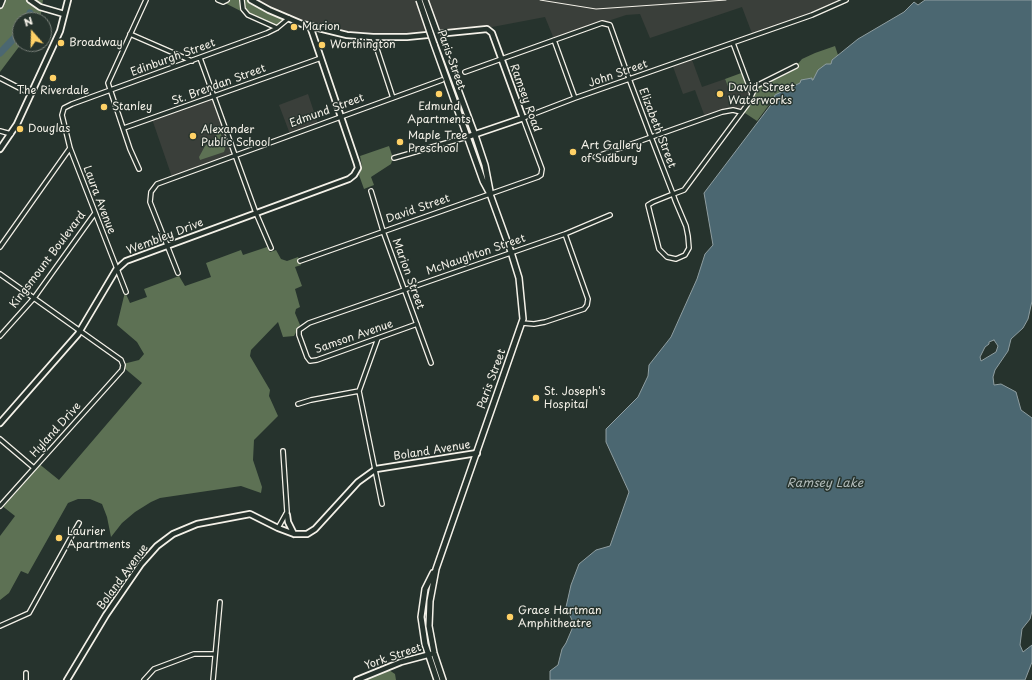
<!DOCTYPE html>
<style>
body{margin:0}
#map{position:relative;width:1032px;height:680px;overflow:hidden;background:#26332d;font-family:"Playpen Sans",sans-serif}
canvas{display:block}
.north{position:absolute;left:12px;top:12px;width:40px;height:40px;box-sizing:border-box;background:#26332d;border:1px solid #787f78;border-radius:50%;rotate:340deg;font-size:11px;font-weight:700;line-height:16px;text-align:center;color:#f4f1e8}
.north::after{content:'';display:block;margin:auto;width:14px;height:18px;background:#ffd166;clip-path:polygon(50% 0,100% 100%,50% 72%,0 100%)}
</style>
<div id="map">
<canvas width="1032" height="680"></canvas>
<div class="north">N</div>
</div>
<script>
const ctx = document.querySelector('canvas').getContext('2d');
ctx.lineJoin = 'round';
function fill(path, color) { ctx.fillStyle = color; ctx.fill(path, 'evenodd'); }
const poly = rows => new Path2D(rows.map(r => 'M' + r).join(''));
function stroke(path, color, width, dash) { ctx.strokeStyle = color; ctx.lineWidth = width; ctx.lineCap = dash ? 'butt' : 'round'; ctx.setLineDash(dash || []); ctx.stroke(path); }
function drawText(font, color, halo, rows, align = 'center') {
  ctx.font = font + ' "Playpen Sans",sans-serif'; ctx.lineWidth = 3; ctx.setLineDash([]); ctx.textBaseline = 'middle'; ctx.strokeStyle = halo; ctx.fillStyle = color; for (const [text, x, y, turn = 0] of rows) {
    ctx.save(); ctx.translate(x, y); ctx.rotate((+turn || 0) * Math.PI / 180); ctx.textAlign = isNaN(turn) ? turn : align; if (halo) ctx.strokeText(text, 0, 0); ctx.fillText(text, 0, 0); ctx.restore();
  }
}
const built = poly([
 [252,0,845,0,822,11,753,36,742,7,650,38,640,14,626,15,554,39,545,17,487,28,446,34,359,36,301,23],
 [691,57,702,87,725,79,730,92,749,86,752,93,742,112,736,110,705,117,695,90,683,94,672,64],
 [308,94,318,124,290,134,279,105],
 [214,97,235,154,172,177,152,119]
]);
const green = poly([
 [2,0,43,0,40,20,20,20,21,44,0,72,0,4],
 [219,0,252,0,288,18,276,29],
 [835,46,838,55,832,60,831,64,821,68,813,80,811,81,811,78,802,80,800,83,777,94,757,121,742,111,754,88,796,66,802,59,815,53],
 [744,72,749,86,730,92,725,79],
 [220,132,226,146,224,152,200,160,199,157,205,146],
 [389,146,393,158,391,164,371,177,374,185,364,189,359,175,362,166,360,156],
 [267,247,270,252,276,250,281,259,287,261,298,257,301,265,295,267,302,286,295,289,300,307,296,309,295,313,300,325,294,336,283,337,278,322,251,350,250,356,270,390,269,396,278,416,254,440,253,460,262,487,261,493,241,486,160,498,151,502,135,512,122,523,111,537,107,517,102,504,90,499,78,499,68,503,28,574,21,571,9,593,0,600,0,536,15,516,1,505,38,463,59,480,142,383,123,367,123,364,139,360,144,354,137,342,117,325,125,292,130,303,147,297,144,289,179,276,185,286,211,277,206,263,241,250,243,255],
 [386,668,395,674,396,680,361,680]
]);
const water = poly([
 [925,0,1032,0,1032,301,1028,319,1023,328,1011,339,1008,351,995,370,993,377,994,385,1001,384,1016,392,1021,410,1032,418,1032,611,1030,619,1022,629,1020,645,1023,652,1032,645,1032,662,1025,680,550,680,550,671,558,665,562,649,566,643,572,629,572,620,566,607,571,585,579,564,596,550,610,546,629,492,606,442,606,429,638,397,648,376,649,365,671,337,697,279,705,254,713,245,704,193,773,102,775,95,800,83,801,80,812,78,812,80,813,80,818,70,826,64,831,64,832,60,858,39,904,12,914,2,918,5,925,0],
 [994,340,998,346,996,352,981,361,980,357,985,347,989,344,989,342,994,340]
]);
const river = poly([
 [27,20,30,13],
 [0,53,20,32]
]);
const minor = poly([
 [218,0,223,2,227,0],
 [242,0,243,9,248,15,277,28],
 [130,34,192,61],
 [373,37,393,98],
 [554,40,575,98],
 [733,43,752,94],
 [200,58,256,213,271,248],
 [465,72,602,23,610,25,631,84,651,137,673,194,675,200,686,226,688,236,689,248,685,255,676,259,667,257,659,249,648,205,653,202,673,194,676,193,684,190,747,105,756,86,796,66],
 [0,78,31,94],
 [124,128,321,58],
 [0,131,11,134],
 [595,157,722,112,733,110,741,112],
 [394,158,467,137],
 [139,169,130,149,108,83,146,0],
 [371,191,383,231,431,363],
 [0,247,70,148],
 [300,261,538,177,541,175,542,169,523,118,575,98,812,15,846,0],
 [178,273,150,202,151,192,157,184,442,80],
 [0,274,121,360,123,365,122,370,0,506],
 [126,292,70,148,62,115,64,108,72,104,267,33,277,28,289,18],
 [522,323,534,324,545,322,584,309,587,305,588,299,565,234],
 [417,324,317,360,310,361,307,357,299,335,299,330,309,323,565,234,610,215],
 [0,336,34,298,95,213],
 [378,338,359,391,382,504],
 [298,404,311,400,359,391],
 [0,439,34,468],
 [278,528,287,512,283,451],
 [0,626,29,613,79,523],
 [26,673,26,680],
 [144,680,154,669,194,654,215,654],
 [213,680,220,602]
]);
const tertiary = poly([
 [30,0,40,7,64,14],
 [251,0,269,10,302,24,347,35,373,37,407,37,487,29,492,33,523,118,467,137],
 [0,149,17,124,60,31,68,0],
 [0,423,78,334,116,270,126,261,349,179,354,175,358,168,357,164,310,26],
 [287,515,288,522,294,534],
 [67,680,106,615,141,564,157,546,173,534,197,524,250,514,278,528,294,534,307,534,315,529,358,482,376,469,477,453],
 [357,680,401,662,431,654]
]);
const secondary = poly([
 [0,5,2,0],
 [440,41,475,135,485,165,490,191],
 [434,44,483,181,490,194,511,252,519,278,523,319,436,569,430,601,429,626,434,653,443,680],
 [433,573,425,589,421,617,425,644,437,680]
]);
const rail = poly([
 [540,0,596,9,726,0]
]);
const secondaryBridge = poly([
 [419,0,434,44],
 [425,0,440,41]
]);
const markers = [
 [294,27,4,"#ffd166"],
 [61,43,4,"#ffd166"],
 [322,45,4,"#ffd166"],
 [53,78,4,"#ffd166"],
 [439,94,4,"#ffd166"],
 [720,94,4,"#ffd166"],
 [104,107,4,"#ffd166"],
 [20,129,4,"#ffd166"],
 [193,136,4,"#ffd166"],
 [400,142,4,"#ffd166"],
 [573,152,4,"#ffd166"],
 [536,398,4,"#ffd166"],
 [59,538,4,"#ffd166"],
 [510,617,4,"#ffd166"]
];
const poiNames = [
 ["Marion",302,27],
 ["Broadway",69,43],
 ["Worthington",330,45],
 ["David Street",728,88],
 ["Waterworks",728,101],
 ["The Riverdale",53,91,"center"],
 ["Stanley",112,107],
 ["Edmund",439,107,"center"],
 ["Apartments",439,120,"center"],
 ["Douglas",28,129],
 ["Alexander",201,130],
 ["Public School",201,143],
 ["Maple Tree",408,136],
 ["Preschool",408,149],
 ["Art Gallery",581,146],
 ["of Sudbury",581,159],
 ["St. Joseph's",544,392],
 ["Hospital",544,405],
 ["Laurier",67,532],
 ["Apartments",67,545],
 ["Grace Hartman",518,611],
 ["Amphitheatre",518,624]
];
const streetNames = [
 ["Edinburgh Street",173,58,-20],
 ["Paris Street",451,60,70],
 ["John Street",618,74,-19],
 ["St. Brendan Street",219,85,-20],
 ["Ramsey Road",525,98,70],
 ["Edmund Street",327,111,-20],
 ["Elizabeth Street",657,128,69],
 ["Laura Avenue",99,200,69],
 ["David Street",418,209,-19],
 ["Wembley Drive",165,237,-21],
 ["McNaughton Street",476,255,-19],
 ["Kingsmount Boulevard",48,260,-53],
 ["Marion Street",408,274,70],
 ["Samson Avenue",354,337,-19],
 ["Paris Street",492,379,-70],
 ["Hyland Drive",56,430,-48],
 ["Boland Avenue",432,451,-9],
 ["Boland Avenue",123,577,-54],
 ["York Street",393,657,-19]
];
const waterNames = [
 ["Ramsey Lake",825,484]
];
fill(built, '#3a3f3a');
fill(green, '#5d7154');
fill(water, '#4b6771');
stroke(water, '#8f9ea1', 1);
stroke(river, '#4b6771', 7);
stroke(minor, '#f4f1e8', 6);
stroke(tertiary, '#f4f1e8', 8);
stroke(secondary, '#f4f1e8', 8);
stroke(minor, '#26332d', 3.5);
stroke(tertiary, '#26332d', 4.5);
stroke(secondary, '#26332d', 5);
stroke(rail, '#f4f1e8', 1);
stroke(secondaryBridge, '#f4f1e8', 8, []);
stroke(secondaryBridge, '#26332d', 5);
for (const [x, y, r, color] of markers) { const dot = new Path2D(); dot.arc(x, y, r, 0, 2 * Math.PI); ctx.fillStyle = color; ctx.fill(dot); stroke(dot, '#26332d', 1.5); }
drawText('11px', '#f4f1e8', '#26332d', poiNames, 'left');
drawText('11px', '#f4f1e8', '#26332d', streetNames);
drawText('italic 12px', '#b0bab8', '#26332d', waterNames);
</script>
